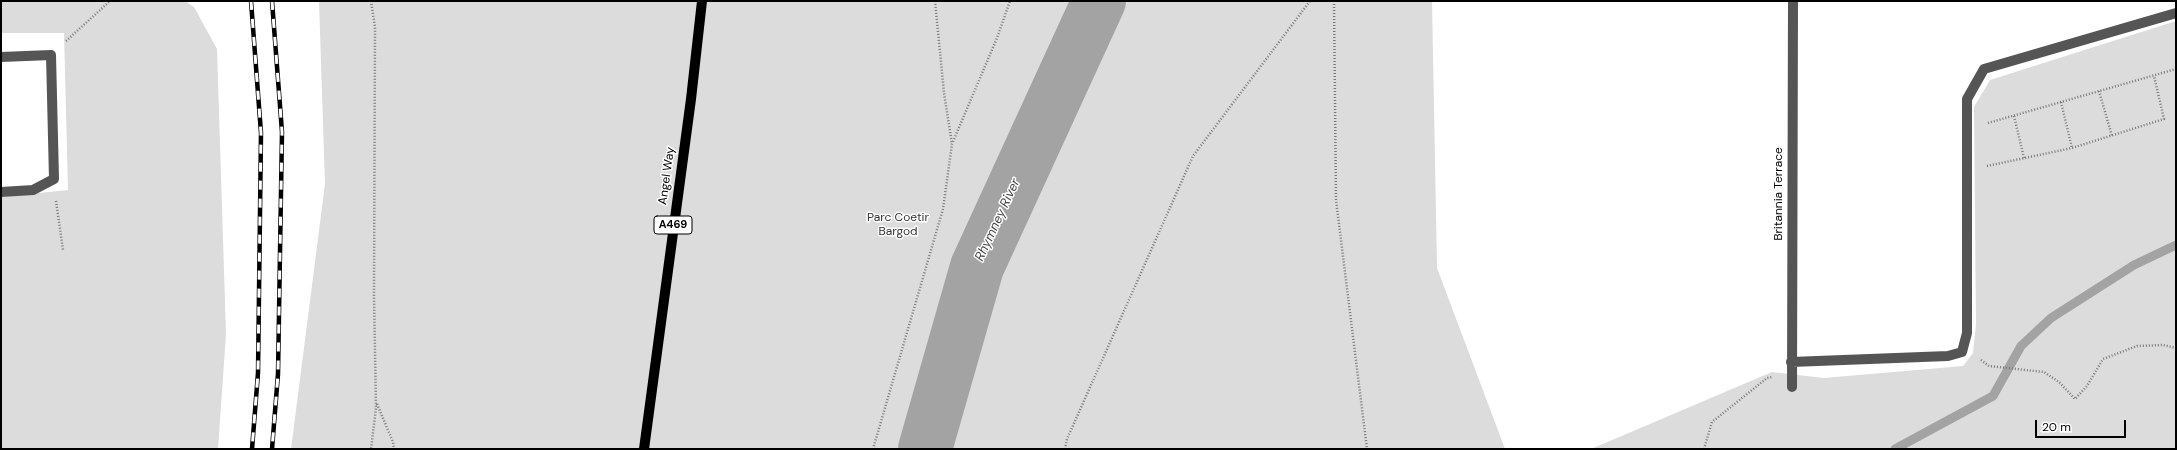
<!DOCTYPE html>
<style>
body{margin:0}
#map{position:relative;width:2177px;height:450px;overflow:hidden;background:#fff;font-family:"DM Sans",sans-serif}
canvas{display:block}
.frame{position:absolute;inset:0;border:2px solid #000;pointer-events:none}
.scale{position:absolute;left:2035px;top:420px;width:91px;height:18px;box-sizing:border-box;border:2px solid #000;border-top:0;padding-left:5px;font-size:12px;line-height:14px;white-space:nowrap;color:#000;-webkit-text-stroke:3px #fff;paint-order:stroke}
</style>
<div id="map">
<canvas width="2177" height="450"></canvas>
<div class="frame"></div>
<div class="scale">20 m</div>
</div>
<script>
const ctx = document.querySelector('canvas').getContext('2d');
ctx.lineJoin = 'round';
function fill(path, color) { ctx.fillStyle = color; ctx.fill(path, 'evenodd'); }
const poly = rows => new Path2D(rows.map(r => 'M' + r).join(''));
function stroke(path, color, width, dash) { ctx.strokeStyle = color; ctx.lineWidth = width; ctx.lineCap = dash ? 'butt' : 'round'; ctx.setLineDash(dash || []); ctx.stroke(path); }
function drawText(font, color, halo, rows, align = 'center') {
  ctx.font = font + ' "DM Sans",sans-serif'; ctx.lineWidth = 3; ctx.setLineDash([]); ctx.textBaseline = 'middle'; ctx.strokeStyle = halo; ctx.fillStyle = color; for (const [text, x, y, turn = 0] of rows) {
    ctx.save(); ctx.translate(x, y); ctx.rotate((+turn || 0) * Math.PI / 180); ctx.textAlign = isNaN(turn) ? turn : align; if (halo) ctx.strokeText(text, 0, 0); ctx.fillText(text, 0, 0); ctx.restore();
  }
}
const green = poly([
 [1,1,185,1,194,7,217,49,226,334,218,449,1,449,1,197,68,190,64,33,1,33],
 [319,1,1432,1,1437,268,1505,449,291,449,325,184],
 [2176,21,2176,449,1591,449,1772,372,1824,378,1963,366,1973,353,1976,324,1974,107,1990,80]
]);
const stream = poly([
 [1895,449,1993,396,2021,346,2051,318,2134,265,2176,245]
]);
const river = poly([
 [925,449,977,267,1099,1]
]);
const path = poly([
 [371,1,375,27,374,295,376,408,371,449],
 [935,1,944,93,952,144],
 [1334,1,1336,200,1367,449],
 [66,41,110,1],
 [2099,91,2112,136],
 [2061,102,2072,148],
 [2014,116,2024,158],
 [1988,123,2176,69],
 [1987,166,2072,148,2164,119,2154,76],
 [56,201,63,250],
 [1981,360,1989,366,2044,372,2059,382,2075,399,2087,386,2103,359,2137,346,2163,345,2176,348],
 [377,404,393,442,394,449],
 [873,449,943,209,952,144,997,38,1010,1],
 [1065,449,1067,439,1193,156,1310,1],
 [1704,449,1712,422,1767,378,1772,377]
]);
const minor = poly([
 [1,57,51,55,54,179,33,190,1,192],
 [1791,362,1948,356,1962,352,1967,333,1967,99,1984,69,2176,13],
 [1792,387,1793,1]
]);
const major = poly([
 [644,449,691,99,702,1]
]);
const rail = poly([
 [251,1,261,133,258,373,252,449],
 [272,1,282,132,278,374,272,449]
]);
const shields = [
 [673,225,38]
];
const shieldNames = [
 ["A469",673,225]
];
const streetNames = [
 ["Angel Way",667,176,-82],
 ["Britannia Terrace",1779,194,-90]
];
const parkNames = [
 ["Parc Coetir",898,218],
 ["Bargod",898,232]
];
const waterNames = [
 ["Rhymney River",998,220,-65]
];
fill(green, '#dcdcdc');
stroke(stream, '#a3a3a3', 9);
stroke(river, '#a3a3a3', 54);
stroke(major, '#dbdbdb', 12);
stroke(path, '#777', 2.5, [1, 2]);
stroke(minor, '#555', 10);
stroke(major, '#000', 10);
stroke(rail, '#000', 4.5);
stroke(rail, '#fff', 3, [9]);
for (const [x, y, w] of shields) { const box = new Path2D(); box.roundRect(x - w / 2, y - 9, w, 18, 3); ctx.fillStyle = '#fff'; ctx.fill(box); stroke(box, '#000', 1); }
drawText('bold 11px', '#000', null, shieldNames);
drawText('12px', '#000', '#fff', streetNames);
drawText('12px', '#333', '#fff', parkNames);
drawText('italic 13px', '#444', '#fff', waterNames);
</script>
